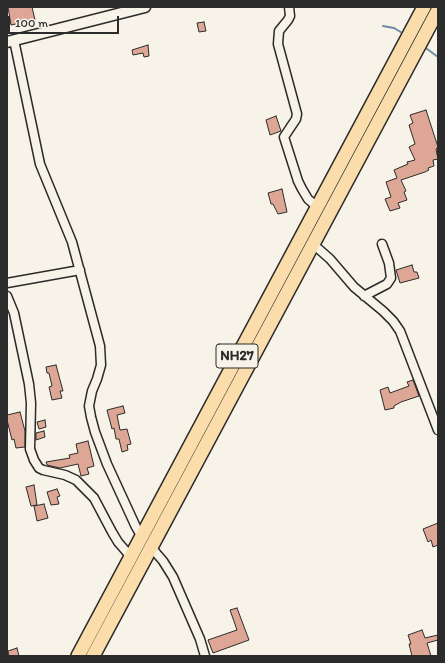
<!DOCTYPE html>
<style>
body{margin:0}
#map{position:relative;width:445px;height:663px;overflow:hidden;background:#f7f3e8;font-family:Itim,sans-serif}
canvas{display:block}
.frame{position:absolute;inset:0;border:8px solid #2b2b2b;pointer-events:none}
.scale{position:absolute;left:8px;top:16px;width:111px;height:18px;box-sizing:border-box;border:2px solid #2b2b2b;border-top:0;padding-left:5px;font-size:12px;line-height:14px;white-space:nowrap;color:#2b2b2b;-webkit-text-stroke:3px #f7f3e8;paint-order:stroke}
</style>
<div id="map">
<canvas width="445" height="663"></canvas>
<div class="frame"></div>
<div class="scale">100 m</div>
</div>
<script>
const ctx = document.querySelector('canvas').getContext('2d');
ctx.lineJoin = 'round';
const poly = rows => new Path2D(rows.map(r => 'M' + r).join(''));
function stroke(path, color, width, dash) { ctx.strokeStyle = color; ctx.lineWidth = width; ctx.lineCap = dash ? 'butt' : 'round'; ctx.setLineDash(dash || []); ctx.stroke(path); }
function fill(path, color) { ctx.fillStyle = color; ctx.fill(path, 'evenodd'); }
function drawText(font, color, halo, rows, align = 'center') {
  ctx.font = font + ' Itim,sans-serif'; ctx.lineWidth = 4; ctx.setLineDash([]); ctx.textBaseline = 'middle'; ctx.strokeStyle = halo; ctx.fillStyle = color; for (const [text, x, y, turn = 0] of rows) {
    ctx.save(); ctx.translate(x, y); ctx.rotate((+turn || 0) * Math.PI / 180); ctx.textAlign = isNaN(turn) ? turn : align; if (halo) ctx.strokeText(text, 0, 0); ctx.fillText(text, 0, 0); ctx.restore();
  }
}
const stream = poly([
 [383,26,394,28,404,34],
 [423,46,438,57]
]);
const building = poly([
 [8,7,32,7,35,20,11,25,8,7],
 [204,22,206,31,199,32,197,23,204,22],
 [148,45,149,56,144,57,143,53,133,55,132,50,148,45],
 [426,110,438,147,436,149,438,159,433,160,434,166,428,168,429,170,425,172,401,180,406,191,404,192,407,200,398,203,400,208,390,211,385,199,391,197,386,182,397,178,394,170,408,164,407,162,415,160,409,147,415,144,409,125,413,123,410,115,426,110],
 [276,116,281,131,270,135,266,120,276,116],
 [282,189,287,212,278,214,273,204,271,204,268,193,282,189],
 [412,265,414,272,417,272,419,278,400,283,396,270,412,265],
 [56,365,63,391,60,391,62,398,52,400,49,387,52,386,49,373,47,373,46,367,56,365],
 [413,380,419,396,401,402,394,406,394,408,385,410,380,390,388,387,390,393,409,386,407,382,413,380],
 [123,406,125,413,117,415,120,430,127,429,131,444,127,445,128,450,122,452,119,439,116,439,114,428,112,429,107,410,123,406],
 [20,412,25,431,25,447,16,448,14,439,12,440,7,420,7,415,20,412],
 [45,420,46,427,39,429,37,422,45,420],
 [44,431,45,437,36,440,36,433,44,431],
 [88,441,94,466,87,468,89,474,81,476,78,464,60,468,47,465,46,462,70,458,69,455,78,453,76,444,88,441],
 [34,485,37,505,31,506,26,487,34,485],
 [57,489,60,496,57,497,59,504,51,505,47,492,57,489],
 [44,504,48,518,37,521,34,506,44,504],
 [438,523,438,545,433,547,431,540,428,542,423,529,438,523],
 [237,608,249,640,213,653,208,640,237,630,230,610,237,608],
 [422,630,425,638,438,635,438,640,427,643,431,656,412,656,409,644,411,644,408,635,422,630],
 [17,648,19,656,9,656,8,651,17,648]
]);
const minor = poly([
 [289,7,290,16,288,20,279,31,278,44,297,114,296,119,284,137,298,181,302,189,308,199,317,207],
 [14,40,40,164,72,242,100,346,101,365,97,379,92,391,89,406,91,417,95,432,107,464,136,527,142,537],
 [313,244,330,259,354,287,383,311,393,321,400,331,438,430],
 [7,283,80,270],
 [7,296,14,313,29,384,31,403,30,449,34,460,39,468,43,470,65,475,76,480,94,498,112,532,118,542,131,557],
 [364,296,387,284,391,278,389,263,382,244],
 [151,547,163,561,173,577,200,639,205,656]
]);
const tertiary = poly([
 [7,42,145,7]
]);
const trunk = poly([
 [78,656,424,7],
 [93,656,438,10]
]);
const shields = [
 [237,356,42]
];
const shieldNames = [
 ["NH27",237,356]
];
stroke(stream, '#6f8ca7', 2);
fill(building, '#dea795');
stroke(building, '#2b2b2b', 1);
stroke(minor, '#2b2b2b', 11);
stroke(tertiary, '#2b2b2b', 13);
stroke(trunk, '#2b2b2b', 16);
stroke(minor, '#f7f3e8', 8);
stroke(tertiary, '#f7f3e8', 10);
stroke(trunk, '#faddab', 13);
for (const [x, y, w] of shields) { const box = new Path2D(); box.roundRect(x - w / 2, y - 12, w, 24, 3); ctx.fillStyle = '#f7f3e8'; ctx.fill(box); stroke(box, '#2b2b2b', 1); }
drawText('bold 14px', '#2b2b2b', null, shieldNames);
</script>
